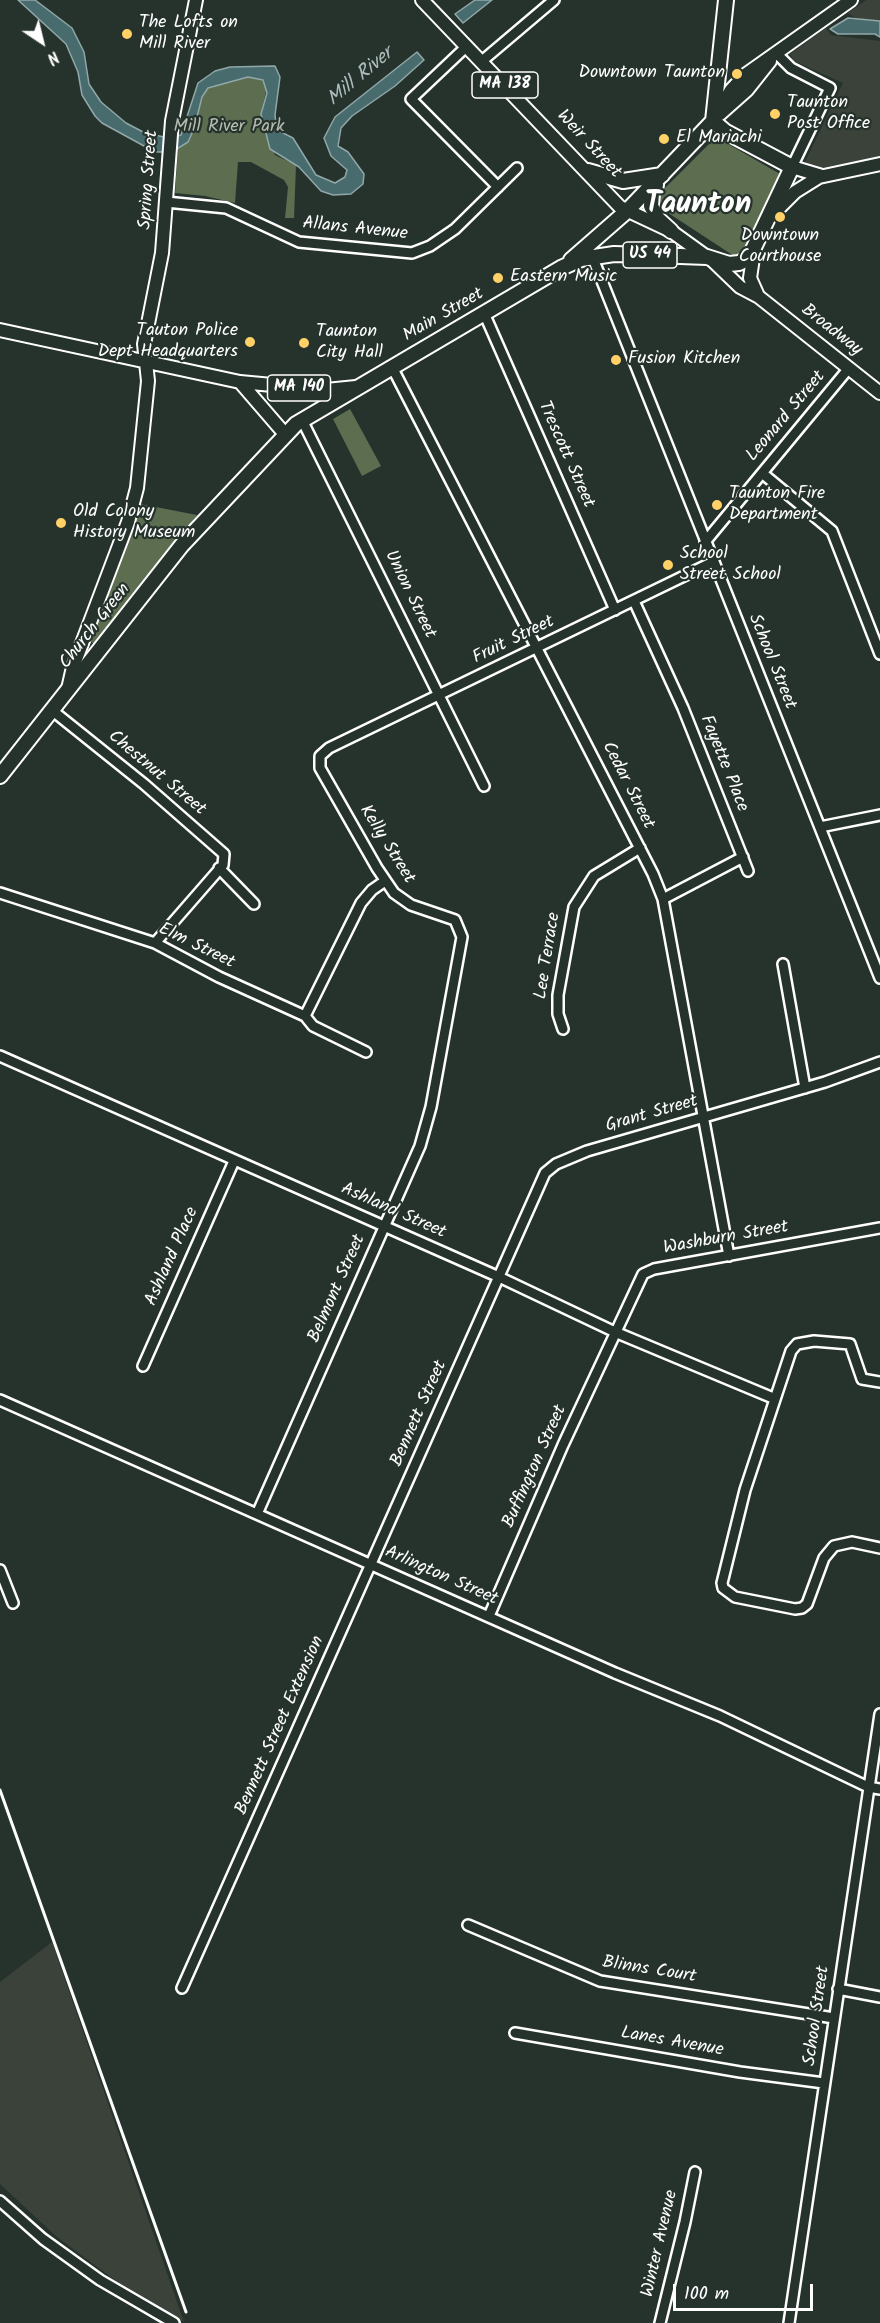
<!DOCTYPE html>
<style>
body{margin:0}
#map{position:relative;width:880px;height:2323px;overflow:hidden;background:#26332d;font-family:Kalam,sans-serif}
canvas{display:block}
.north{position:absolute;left:12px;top:12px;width:60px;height:60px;-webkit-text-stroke:4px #26332d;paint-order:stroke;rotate:145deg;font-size:16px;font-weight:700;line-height:24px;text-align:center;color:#fff}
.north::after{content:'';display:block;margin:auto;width:21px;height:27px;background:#fff;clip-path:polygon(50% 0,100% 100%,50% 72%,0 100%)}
.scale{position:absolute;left:673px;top:2284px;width:140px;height:27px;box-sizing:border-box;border:3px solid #fff;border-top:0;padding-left:8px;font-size:18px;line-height:21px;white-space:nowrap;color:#fff;-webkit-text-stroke:4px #26332d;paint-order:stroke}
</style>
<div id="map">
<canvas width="880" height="2323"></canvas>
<div class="north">N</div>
<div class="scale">100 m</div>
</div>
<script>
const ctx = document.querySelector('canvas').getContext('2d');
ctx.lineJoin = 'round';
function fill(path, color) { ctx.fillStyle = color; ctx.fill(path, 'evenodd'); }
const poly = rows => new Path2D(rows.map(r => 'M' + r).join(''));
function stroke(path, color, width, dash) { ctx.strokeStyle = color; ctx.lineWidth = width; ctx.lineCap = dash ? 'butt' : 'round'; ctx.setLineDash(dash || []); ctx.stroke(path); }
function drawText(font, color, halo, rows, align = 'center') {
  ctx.font = font + ' Kalam,sans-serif'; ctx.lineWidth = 4.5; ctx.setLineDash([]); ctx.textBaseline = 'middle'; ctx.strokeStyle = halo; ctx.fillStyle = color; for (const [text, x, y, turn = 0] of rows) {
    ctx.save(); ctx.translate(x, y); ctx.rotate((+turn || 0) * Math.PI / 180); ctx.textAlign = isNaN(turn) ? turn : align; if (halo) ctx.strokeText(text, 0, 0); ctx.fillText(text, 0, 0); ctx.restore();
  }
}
const built = poly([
 [866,0,880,0,880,20,857,19,848,13],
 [826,28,831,35,880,41,880,157,821,168,803,166,843,83,794,61,790,54],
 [52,1942,184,2322,123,2286,57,2237,0,2184,0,1982]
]);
const green = poly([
 [248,77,261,79,267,87,261,114,264,131,275,155,296,165,294,218,285,218,288,187,284,180,251,162,238,162,235,203,205,196,175,193,178,149,188,142,204,92,213,85],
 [716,137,780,174,743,252,734,256,656,205,655,198],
 [350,409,381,466,362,476,333,419],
 [140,504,197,515,98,642,92,643,91,639]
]);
const water = poly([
 [18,0,35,0,72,28,84,52,89,84,101,102,126,123,145,133,169,138,181,135,198,83,215,71,230,67,275,66,280,77,275,115,277,130,293,138,316,175,335,183,345,177,347,170,331,156,324,138,335,117,417,52,424,60,395,86,352,116,341,128,338,146,348,152,364,174,363,184,351,194,333,195,321,191,299,167,270,149,261,114,267,93,263,80,248,77,208,88,202,97,194,129,188,142,172,152,155,152,102,123,95,116,82,95,78,72,66,44,18,0],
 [475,0,492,0,463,23,455,14,475,0],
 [848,18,880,21,880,37,875,34,838,34,830,29,848,18]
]);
const minor = poly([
 [467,46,411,99,498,187],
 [776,53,791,68,830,88,792,167],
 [482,61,554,0],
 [166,202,226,208,299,242,412,253,430,246,455,229,517,168],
 [592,256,880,978],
 [484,313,615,610],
 [392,367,653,874,663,899,729,1256],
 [302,420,484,786],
 [762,473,832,531,880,654],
 [705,542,849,368],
 [634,601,683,708,748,871],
 [53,711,144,784,224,854,223,865,155,943],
 [820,827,880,815],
 [219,868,254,904],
 [0,893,155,943,219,977,305,1016,313,1026,366,1052],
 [663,899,743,857],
 [783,964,805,1088],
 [305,1016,361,903,372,890,385,881],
 [563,1029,558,1014,558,995,574,907,594,876,640,848],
 [0,1056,499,1277,615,1332,773,1398],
 [143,1366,234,1161],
 [880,1382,862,1379,850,1344,814,1341,797,1344,791,1351,745,1490,722,1583,723,1588,735,1597,795,1609,802,1608,807,1604,824,1558,834,1546,852,1542,880,1548],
 [0,1400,615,1673,720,1716,868,1787,880,1789],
 [257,1514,420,1146,431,1107,462,937,455,920,411,905,394,893,377,868,320,768,320,756,329,748,713,562],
 [0,1570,13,1603],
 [489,1616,563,1445,643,1274,654,1269,880,1228],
 [468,1925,600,1981,834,2018],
 [182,1988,545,1173,556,1164,587,1151,825,1082,880,1062],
 [838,1989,880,1997],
 [515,2033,740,2072,824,2083],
 [0,2201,43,2239,100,2280,174,2323],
 [660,2323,685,2222,695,2172],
 [789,2323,880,1714]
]);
const major = poly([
 [422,0,620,207,671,231,707,257],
 [720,114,747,90,770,61],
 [715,117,731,90,745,75,851,0],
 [792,167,822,176],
 [772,215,795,192,819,177,880,164],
 [754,251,750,278,758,296],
 [713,261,740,287,759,297,880,393],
 [0,330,240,382,326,390,356,387],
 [240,382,284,433],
 [68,689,73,667,128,522,137,488,148,381,144,344,162,253,172,121,196,0]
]);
const highway = poly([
 [713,121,726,0],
 [588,171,623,181,662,175],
 [656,185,652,193,651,206,658,219,671,231],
 [571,260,627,211,713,121],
 [0,776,182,545,296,424,561,268,581,259,614,254,680,256,707,257,729,264,739,263,749,258,792,167,726,132,713,121]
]);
const rail = poly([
 [0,1790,186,2312]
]);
const markers = [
 [127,34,6,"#ffd166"],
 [737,74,6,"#ffd166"],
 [775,114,6,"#ffd166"],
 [664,139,6,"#ffd166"],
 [780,217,6,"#ffd166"],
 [498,278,6,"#ffd166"],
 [250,342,6,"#ffd166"],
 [304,343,6,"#ffd166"],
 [616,360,6,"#ffd166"],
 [717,505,6,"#ffd166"],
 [61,523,6,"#ffd166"],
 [668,565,6,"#ffd166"]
];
const shields = [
 [505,85,66],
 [650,255,54],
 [299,388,63]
];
const shieldNames = [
 ["MA 138",505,85],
 ["US 44",650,255],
 ["MA 140",299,388]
];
const poiNames = [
 ["The Lofts on",139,24],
 ["Mill River",139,45],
 ["Downtown Taunton",725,74,"right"],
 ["Taunton",787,104],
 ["Post Office",787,125],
 ["El Mariachi",676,139],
 ["Downtown",780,237,"center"],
 ["Courthouse",780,258,"center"],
 ["Eastern Music",510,278],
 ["Tauton Police",238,332,"right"],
 ["Dept Headquarters",238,353,"right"],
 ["Taunton",316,333],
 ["City Hall",316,354],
 ["Fusion Kitchen",628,360],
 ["Taunton Fire",729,495],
 ["Department",729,516],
 ["Old Colony",73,513],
 ["History Museum",73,534],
 ["School",680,555],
 ["Street School",680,576]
];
const parkNames = [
 ["Mill River Park",229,128]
];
const streetNames = [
 ["Weir Street",588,145,47],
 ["Spring Street",150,180,-86],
 ["Allans Avenue",355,230,6],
 ["Main Street",444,316,-30],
 ["Broadway",831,331,38],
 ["Leonard Street",787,417,-50],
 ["Trescott Street",565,455,66],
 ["Union Street",409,595,64],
 ["Church Green",96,627,-52],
 ["Fruit Street",514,641,-26],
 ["School Street",771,662,68],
 ["Fayette Place",723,764,68],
 ["Chestnut Street",156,774,40],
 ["Cedar Street",627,786,63],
 ["Kelly Street",386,845,58],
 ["Elm Street",196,947,26],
 ["Lee Terrace",549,956,-81],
 ["Grant Street",652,1115,-16],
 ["Ashland Street",393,1212,24],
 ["Washburn Street",726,1239,-10],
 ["Ashland Place",173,1257,-66],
 ["Belmont Street",338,1289,-66],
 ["Bennett Street",420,1414,-66],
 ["Buffington Street",536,1467,-66],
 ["Arlington Street",441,1577,24],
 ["Bennett Street Extension",281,1726,-66],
 ["Blinns Court",649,1971,9],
 ["School Street",818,2016,-82],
 ["Lanes Avenue",672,2043,10],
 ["Winter Avenue",661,2244,-77]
];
const waterNames = [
 ["Mill River",361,78,-40]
];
const townNames = [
 ["Taunton",698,207]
];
fill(built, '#3b4239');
fill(green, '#5c6d50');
fill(water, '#486c6e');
stroke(water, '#91a7a8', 1.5);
stroke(minor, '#fff', 14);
stroke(major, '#fff', 16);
stroke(highway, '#fff', 18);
stroke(minor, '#26332d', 9);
stroke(major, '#26332d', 12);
stroke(highway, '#26332d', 14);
stroke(rail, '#fff', 3);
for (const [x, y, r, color] of markers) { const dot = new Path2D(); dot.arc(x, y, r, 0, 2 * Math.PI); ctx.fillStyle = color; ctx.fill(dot); stroke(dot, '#26332d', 2); }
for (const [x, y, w] of shields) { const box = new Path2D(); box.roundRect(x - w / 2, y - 13, w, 26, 4.5); ctx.fillStyle = '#26332d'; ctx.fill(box); stroke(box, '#fff', 1.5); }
drawText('bold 16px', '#fff', null, shieldNames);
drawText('18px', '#fff', '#26332d', poiNames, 'left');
drawText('18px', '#b6bdb0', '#26332d', parkNames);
drawText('18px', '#fff', '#26332d', streetNames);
drawText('italic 20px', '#adbdbe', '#26332d', waterNames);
drawText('bold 30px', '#fff', '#26332d', townNames);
</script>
